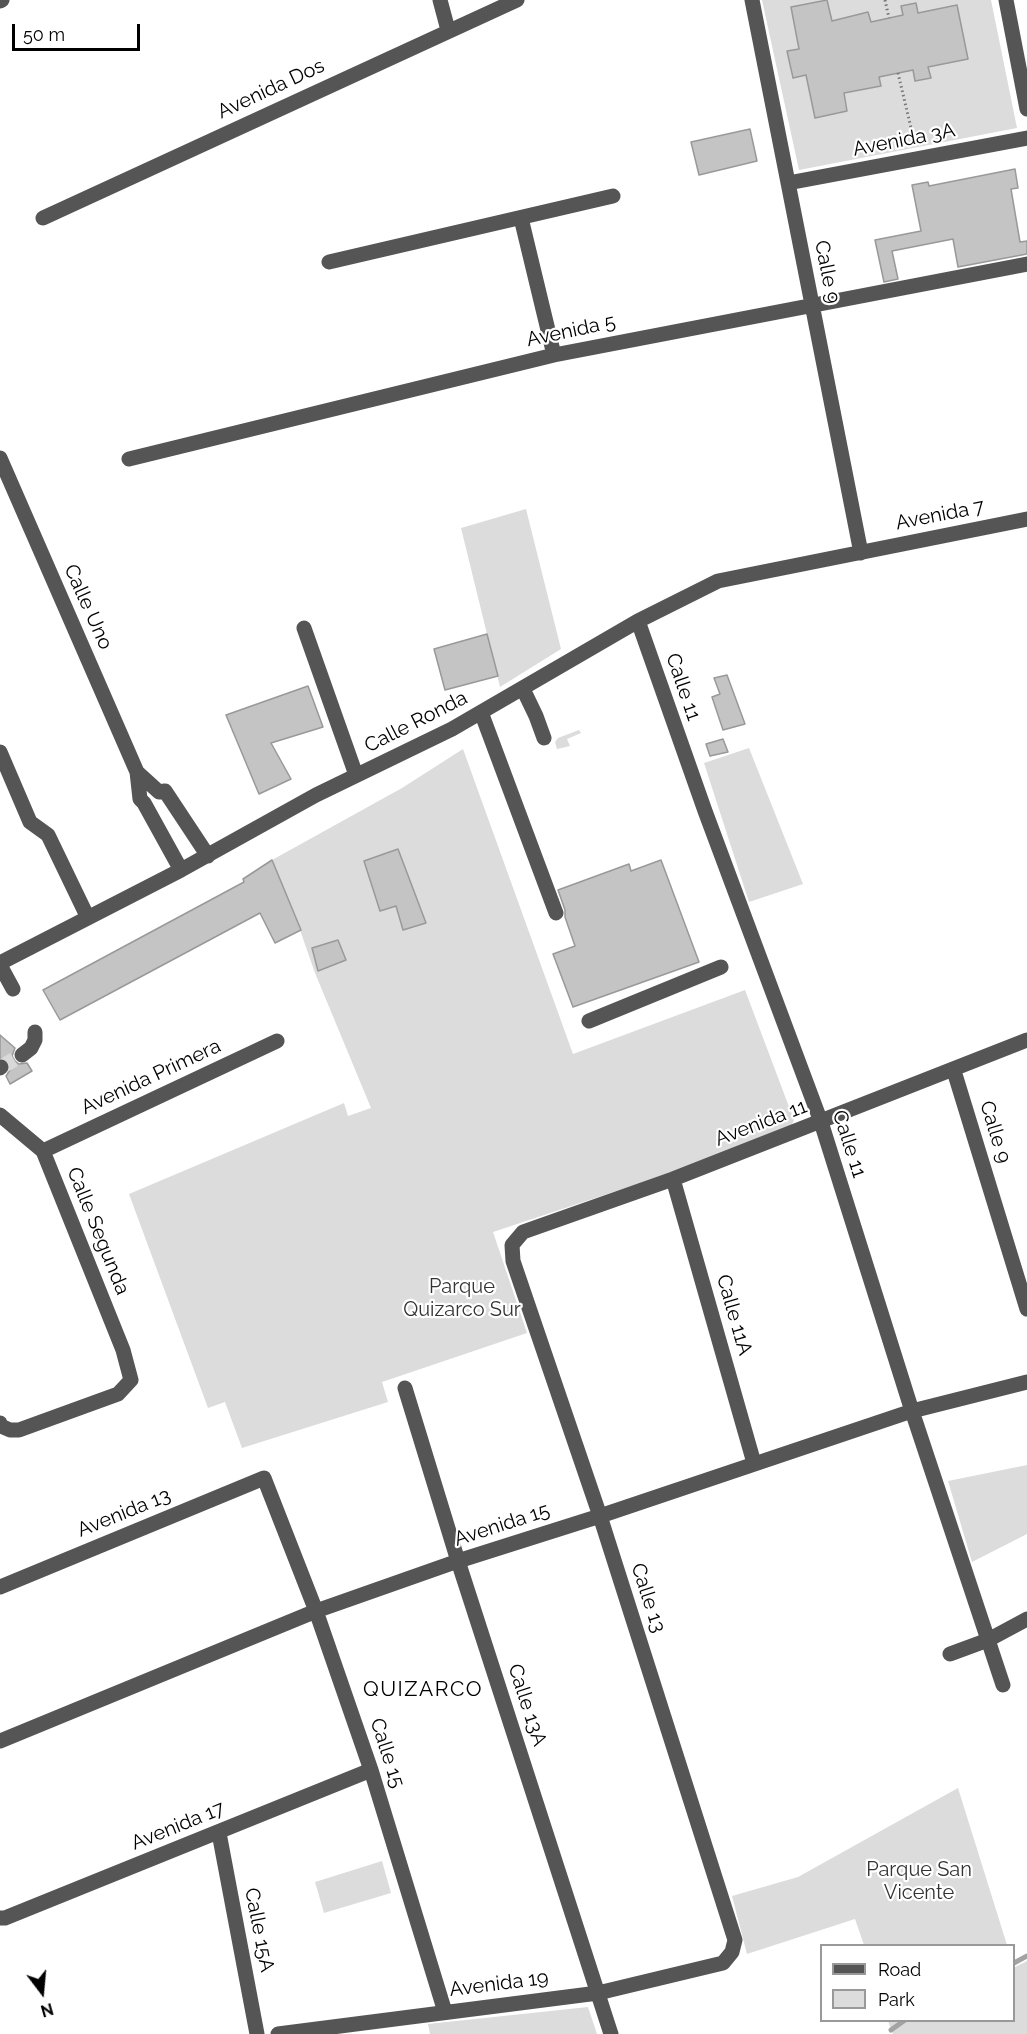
<!DOCTYPE html>
<style>
body{margin:0}
#map{position:relative;width:1027px;height:2034px;overflow:hidden;background:#fff;font-family:Raleway,sans-serif}
canvas{display:block}
.legend{position:absolute;left:820px;top:1944px;width:195px;height:78px;box-sizing:border-box;background:#fff;border:2px solid #999;margin:0;padding:8px 10px;list-style:none;font-size:18px;color:#000}
.legend li{display:flex;align-items:center;gap:12px;height:30px}
.legend b{width:30px;border:2px solid #999}
.north{position:absolute;left:12px;top:1962px;width:60px;height:60px;-webkit-text-stroke:4px #fff;paint-order:stroke;rotate:164deg;font-size:16px;font-weight:700;line-height:24px;text-align:center;color:#000}
.north::after{content:'';display:block;margin:auto;width:21px;height:27px;background:#000;clip-path:polygon(50% 0,100% 100%,50% 72%,0 100%)}
.scale{position:absolute;left:12px;top:24px;width:128px;height:27px;box-sizing:border-box;border:3px solid #000;border-top:0;padding-left:8px;font-size:18px;line-height:21px;white-space:nowrap;color:#000;-webkit-text-stroke:4px #fff;paint-order:stroke}
</style>
<div id="map">
<canvas width="1027" height="2034"></canvas>
<ul class="legend">
<li><b style="height:8px;background:#555"></b>Road</li>
<li><b style="height:16px;background:#dcdcdc"></b>Park</li>
</ul>
<div class="north">N</div>
<div class="scale">50 m</div>
</div>
<script>
const ctx = document.querySelector('canvas').getContext('2d');
ctx.lineJoin = 'round';
function fill(path, color) { ctx.fillStyle = color; ctx.fill(path, 'evenodd'); }
const poly = rows => new Path2D(rows.map(r => 'M' + r).join(''));
function stroke(path, color, width, dash) { ctx.strokeStyle = color; ctx.lineWidth = width; ctx.lineCap = dash ? 'butt' : 'round'; ctx.setLineDash(dash || []); ctx.stroke(path); }
function drawText(font, color, halo, rows, align = 'center') {
  ctx.font = font + ' Raleway,sans-serif'; ctx.lineWidth = 4.5; ctx.setLineDash([]); ctx.textBaseline = 'middle'; ctx.strokeStyle = halo; ctx.fillStyle = color; for (const [text, x, y, turn = 0] of rows) {
    ctx.save(); ctx.translate(x, y); ctx.rotate((+turn || 0) * Math.PI / 180); ctx.textAlign = isNaN(turn) ? turn : align; if (halo) ctx.strokeText(text, 0, 0); ctx.fillText(text, 0, 0); ctx.restore();
  }
}
const green = poly([
 [762,0,991,0,1017,128,799,170],
 [827,0,834,30,868,12,871,22,903,15,901,6,915,3,918,13,957,5,968,59,928,67,930,78,915,81,913,70,879,77,881,86,867,89,865,79,842,84,847,111,815,118,806,75,792,77,787,51,799,49,791,7],
 [526,509,561,649,500,687,461,528],
 [579,730,581,733,567,739,570,746,557,749,555,742,558,738],
 [749,748,803,884,749,902,704,763],
 [463,749,573,1054,745,990,794,1120,788,1134,493,1232,527,1333,382,1382,388,1402,242,1448,225,1402,208,1408,129,1194,344,1103,348,1116,371,1108,315,973,300,930,272,860,402,788],
 [1027,1465,1027,1534,972,1562,948,1481],
 [958,1788,1007,1945,864,1945,855,1919,747,1954,732,1896,798,1877],
 [382,1861,391,1893,324,1913,315,1882],
 [1027,1961,1027,2034,893,2034,888,2021,1014,2020,1014,1966,1015,1967],
 [588,2007,597,2034,430,2034,428,2024]
]);
const stream = poly([
 [1014,1963,1027,1956],
 [891,2030,905,2020]
]);
const building = poly([
 [827,0,832,21,868,12,871,22,903,15,901,6,916,3,918,13,957,5,968,59,928,67,931,78,915,81,913,70,879,77,881,86,844,93,847,111,815,118,806,75,793,78,787,51,799,49,791,7,827,0],
 [750,129,757,161,699,175,691,142,750,129],
 [1015,169,1018,188,1011,189,1020,242,1027,241,1027,254,958,267,953,239,892,251,898,279,884,282,875,240,921,231,912,185,928,182,929,186,1015,169],
 [487,634,498,676,445,690,434,649,487,634],
 [727,675,745,724,723,730,712,697,720,694,714,678,727,675],
 [308,686,323,727,271,743,291,779,259,794,226,715,308,686],
 [723,739,728,752,710,756,706,744,723,739],
 [398,849,426,923,403,930,396,906,380,911,364,861,398,849],
 [272,860,301,930,275,943,260,913,60,1020,43,990,244,882,243,879,272,860],
 [661,860,699,962,573,1007,553,954,575,946,565,917,565,910,558,890,629,864,631,871,661,860],
 [338,940,346,960,318,971,312,948,338,940],
 [0,1035,15,1048,12,1056,15,1061,19,1064,27,1063,32,1071,10,1084,6,1076,10,1070,10,1064,7,1060,0,1058,0,1035]
]);
const minorTunnel = poly([
 [1,1067,22,1055]
]);
const path = poly([
 [885,0,889,18],
 [898,73,915,145]
]);
const minor = poly([
 [440,0,448,30],
 [752,0,861,553],
 [1006,0,1027,109],
 [0,1,2,0],
 [788,183,1027,138],
 [43,218,517,0],
 [521,218,554,355],
 [329,262,613,196],
 [0,458,137,772,140,799,144,803,181,870],
 [129,459,554,355,1027,264],
 [638,621,705,811,821,1122,912,1411,1003,1685],
 [304,628,356,775],
 [523,689,536,716,544,738],
 [481,712,556,913],
 [0,752,30,822,48,835,88,918],
 [137,772,159,792,165,791,208,856],
 [0,963,181,870,316,795,452,729,638,621,718,581,1027,519],
 [0,965,13,989],
 [589,1021,721,967],
 [22,1055,31,1048,35,1040,35,1032],
 [0,1068,1,1067],
 [954,1071,1027,1309],
 [0,1115,43,1151,123,1350,131,1380,118,1394,19,1430,10,1430,1,1426,0,1423],
 [43,1151,277,1041],
 [673,1179,754,1463],
 [405,1388,458,1561,611,2034],
 [0,1587,264,1478,316,1611,371,1770,445,2012],
 [950,1654,988,1640,1027,1619],
 [0,1741,316,1611,458,1561,600,1516,912,1411,1027,1382],
 [219,1833,257,2034],
 [0,1918,5,1918,371,1770],
 [278,2034,598,1993,723,1963,732,1952,735,1940,600,1516,513,1261,512,1245,523,1232,673,1179,1027,1040]
]);
const streetNames = [
 ["Avenida Dos",271,89,-25],
 ["Avenida 3A",904,140,-11],
 ["Calle 9",827,272,79],
 ["Avenida 5",571,331,-12],
 ["Avenida 7",940,515,-11],
 ["Calle Uno",88,607,66],
 ["Calle 11",683,687,71],
 ["Calle Ronda",416,722,-27],
 ["Avenida Primera",151,1077,-25],
 ["Avenida 11",761,1123,-21],
 ["Calle 9",995,1132,73],
 ["Calle 11",849,1144,72],
 ["Calle Segunda",98,1231,68],
 ["Calle 11A",734,1315,74],
 ["Avenida 13",124,1513,-22],
 ["Avenida 15",502,1525,-18],
 ["Calle 13",648,1598,72],
 ["Calle 13A",527,1705,72],
 ["Calle 15",387,1753,72],
 ["Avenida 17",178,1826,-22],
 ["Calle 15A",259,1930,79],
 ["Avenida 19",499,1984,-7]
];
const parkNames = [
 ["Parque",462,1287],
 ["Quizarco Sur",462,1310],
 ["Parque San",919,1870],
 ["Vicente",919,1893]
];
const neighbourhoodNames = [
 ["QUIZARCO",423,1690]
];
fill(green, '#dcdcdc');
stroke(stream, '#a3a3a3', 5);
fill(building, '#c4c4c4');
stroke(building, '#999', 1.5);
stroke(minorTunnel, '#d9d9d9', 15, [15, 8]);
stroke(path, '#777', 3, [1.5, 3]);
stroke(minor, '#555', 15);
drawText('20px', '#000', '#fff', streetNames);
drawText('20px', '#333', '#fff', parkNames);
ctx.letterSpacing = '1.5px';
drawText('21px', '#000', '#fff', neighbourhoodNames);
ctx.letterSpacing = '0px';
</script>
